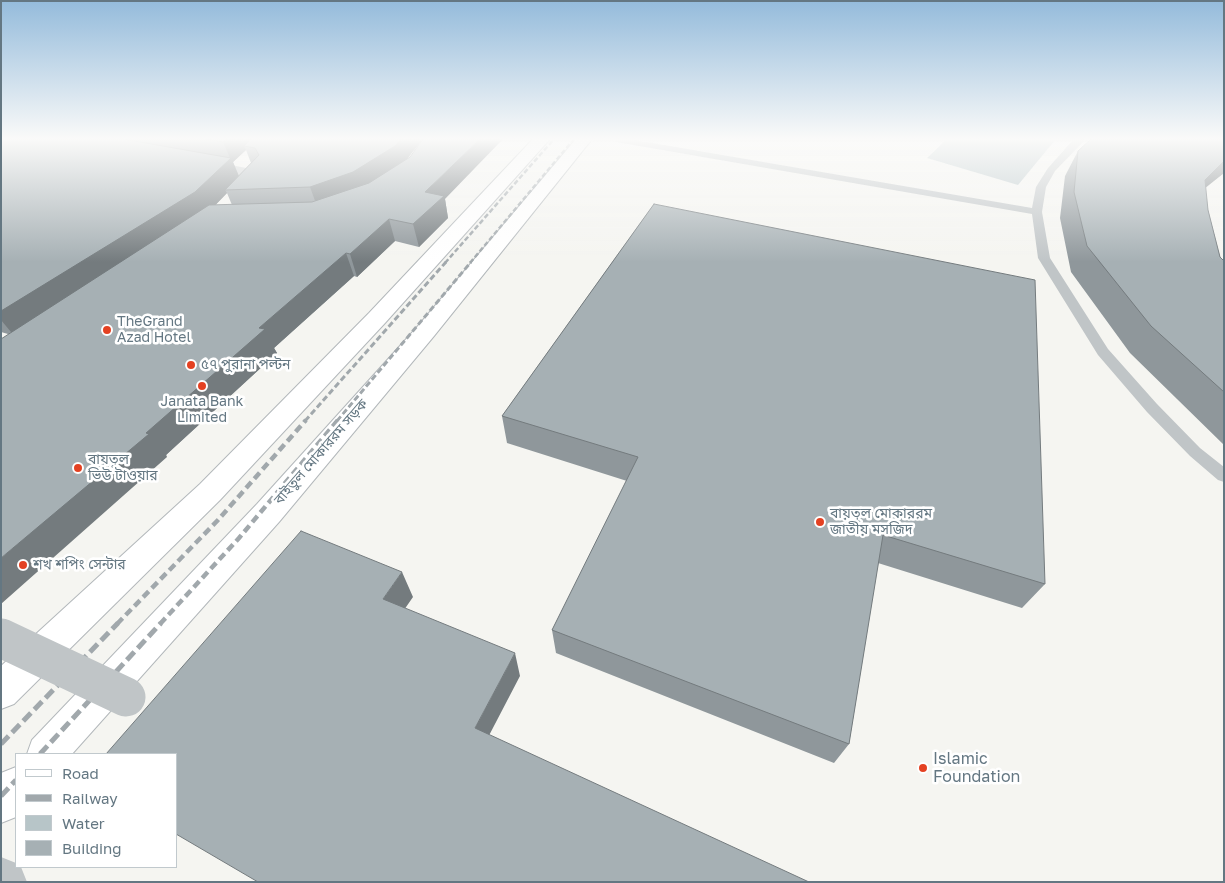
<!DOCTYPE html>
<meta charset="utf-8">
<style>
body{margin:0}
#map{position:relative;width:1225px;height:883px;overflow:hidden;background:#f5f5f1;font-family:"Golos Text",sans-serif}
canvas{display:block}
.frame{position:absolute;inset:0;border:2px solid #647782;pointer-events:none}
.legend{position:absolute;left:15px;top:753px;width:162px;height:115px;box-sizing:border-box;background:#fff;border:1px solid #c1c9cd;margin:0;padding:6px 9px;list-style:none;font-size:15px;color:#647782}
.legend li{display:flex;align-items:center;gap:10px;height:25px}
.legend b{width:25px;border:1px solid #c1c9cd}
</style>
<div id="map">
<canvas width="1225" height="883"></canvas>
<div class="frame"></div>
<ul class="legend">
<li><b style="height:6px;background:#fff"></b>Road</li>
<li><b style="height:6px;background:#a1a8ac"></b>Railway</li>
<li><b style="height:14px;background:#b7c5c8"></b>Water</li>
<li><b style="height:14px;background:#a6b0b4"></b>Building</li>
</ul>
</div>
<script>
const ctx = document.querySelector('canvas').getContext('2d');
ctx.lineJoin = 'round';
function fill(path, color) { ctx.fillStyle = color; ctx.fill(path, 'evenodd'); }
const poly = rows => new Path2D(rows.map(r => 'M' + r).join(''));
function stroke(path, color, width, dash) { ctx.strokeStyle = color; ctx.lineWidth = width; ctx.lineCap = dash ? 'butt' : 'round'; ctx.setLineDash(dash || []); ctx.stroke(path); }
function drawText(font, color, halo, rows, align = 'center') {
  ctx.font = font + ' "Golos Text","Noto Sans Bengali",sans-serif'; ctx.lineWidth = 5; ctx.setLineDash([]); ctx.textBaseline = 'middle'; ctx.strokeStyle = halo; ctx.fillStyle = color; for (const [text, x, y, turn = 0] of rows) {
    ctx.save(); ctx.translate(x, y); ctx.rotate((+turn || 0) * Math.PI / 180); ctx.textAlign = isNaN(turn) ? turn : align; if (halo) ctx.strokeText(text, 0, 0); ctx.fillText(text, 0, 0); ctx.restore();
  }
}
const water = poly([
 [947,139,1056,139,1018,185,927,158]
]);
const lane = poly([
 [612,139,629,139,1032,208,1036,187,1048,168,1073,140,1086,139,1055,171,1046,187,1042,212,1050,258,1108,349,1157,404,1200,448,1224,467,1224,482,1218,480,1190,456,1147,412,1098,355,1038,258,1032,214,616,142,612,139]
]);
const street = poly([
 [199,159,257,170,263,171,266,175,263,179,257,180,193,168,190,164,193,160,199,159],
 [1,857,16,863,16,867,21,867,27,882,1,882,1,857]
]);
const primary = poly([
 [533,139,550,139,385,323,220,500,14,704,1,709,1,666,200,484,369,313,533,139],
 [576,139,592,139,434,336,279,522,72,754,27,754,32,740,257,504,418,326,576,139],
 [16,767,16,817,1,823,1,773,16,767]
]);
const railFar3 = poly([
 [445,263,554,139],
 [470,263,574,139]
]);
const railFar2 = poly([
 [305,421,446,262],
 [337,421,471,262]
]);
const railFar1 = poly([
 [117,624,218,520,306,420],
 [160,624,239,538,338,420]
]);
const rail = poly([
 [1,744,118,623],
 [40,754,161,623],
 [1,796,16,780]
]);
const streetBridge = poly([
 [1,638,126,697]
]);
const wall = poly([
 [1,139,423,139,407,158,445,199,448,218,419,247,395,241,357,277,354,276,274,348,277,353,166,455,167,457,8,334,1,332],
 [246,150,251,163,239,176,233,162],
 [227,193,232,205,215,205],
 [1224,139,1224,173,1205,187,1208,210,1220,257,1224,261,1224,445,1130,353,1071,272,1060,218,1065,176,1078,151],
 [654,204,1045,584,1022,608,878,563,849,744,834,763,556,653,552,630,627,481,507,443,502,416]
]);
const shadedWall = poly([
 [227,139,257,139,244,146,246,150,233,162,240,179,225,190,227,193,206,215,16,338,1,320,1,311,230,158,223,142],
 [401,139,423,139,400,168,318,209,310,187],
 [480,139,503,139,445,199,448,218,419,247,413,224,425,192],
 [1224,161,1224,173,1204,189,1205,180],
 [389,219,395,241,357,277,350,254],
 [346,253,354,276,274,348,277,353,166,455,167,457,1,604,1,558,146,433,259,328],
 [402,572,413,597,395,623,383,599],
 [515,653,520,676,483,747,475,728]
]);
const building = poly([
 [1,139,123,139,231,158,195,192,1,311,1,139],
 [206,139,227,139,223,142,206,139],
 [251,139,401,139,395,146,353,172,310,187,225,190,259,155,255,148,244,146,251,139],
 [423,139,480,139,425,192,444,196,413,224,389,219,350,254,346,253,259,328,265,329,146,433,149,434,1,558,1,339,209,205,312,202,369,183,410,157,423,139],
 [1091,139,1224,139,1224,161,1205,180,1208,210,1220,257,1224,261,1224,392,1151,326,1087,246,1074,192,1078,151,1091,139],
 [654,204,1035,280,1045,584,883,535,849,744,552,630,638,457,502,416,654,204],
 [301,531,402,572,383,599,515,653,475,728,809,882,258,882,176,834,176,754,106,754,301,531]
]);
const markers = [
 [107,330,5,"#e44122"],
 [191,365,5,"#e44122"],
 [202,386,5,"#e44122"],
 [78,468,5,"#e44122"],
 [820,522,5,"#e44122"],
 [23,565,5,"#e44122"],
 [923,768,5,"#e44122"]
];
const poiNames = [
 ["TheGrand",117,322],
 ["Azad Hotel",117,338],
 ["৫৭ পুরানা পল্টন",201,365],
 ["Janata Bank",202,402,"center"],
 ["Limited",202,418,"center"],
 ["বায়তুল",88,460],
 ["ভিউ টাওয়ার",88,476],
 ["বায়তুল মোকাররম",830,514],
 ["জাতীয় মসজিদ",830,530],
 ["শখ শপিং সেন্টার",33,565]
];
const streetNames = [
 ["বাইতুল মোকাররম সড়ক",321,452,-49]
];
const nearPoinames = [
 ["Islamic",933,759],
 ["Foundation",933,777]
];
fill(water, '#b7c5c8');
stroke(primary, '#b3b8bb', 2);
fill(lane, '#c0c5c7');
fill(street, '#c0c5c7');
fill(primary, '#fff');
stroke(railFar3, '#a1a8ac', 2.5, [5, 2.5]);
stroke(railFar2, '#a1a8ac', 3, [6, 3]);
stroke(railFar1, '#a1a8ac', 4.5, [8, 4.5]);
stroke(rail, '#a1a8ac', 5, [11, 5]);
stroke(streetBridge, '#c0c5c7', 39);
fill(wall, '#8f979b');
fill(shadedWall, '#747b7e');
fill(building, '#a6b0b4');
stroke(building, '#747b7e', 1);
const sky = ctx.createLinearGradient(0, 0, 0, 262);
sky.addColorStop(0, '#94bbdb');
sky.addColorStop(0.53, '#fafaf9');
sky.addColorStop(1, '#fafaf900');
ctx.fillStyle = sky;
ctx.fillRect(0, 0, 1225, 262);
for (const [x, y, r, color] of markers) { const dot = new Path2D(); dot.arc(x, y, r, 0, 2 * Math.PI); ctx.fillStyle = color; ctx.fill(dot); stroke(dot, '#fff', 2); }
drawText('14px', '#647782', '#fff', poiNames, 'left');
drawText('14px', '#647782', '#fff', streetNames);
drawText('16px', '#647782', '#fff', nearPoinames, 'left');
</script>
